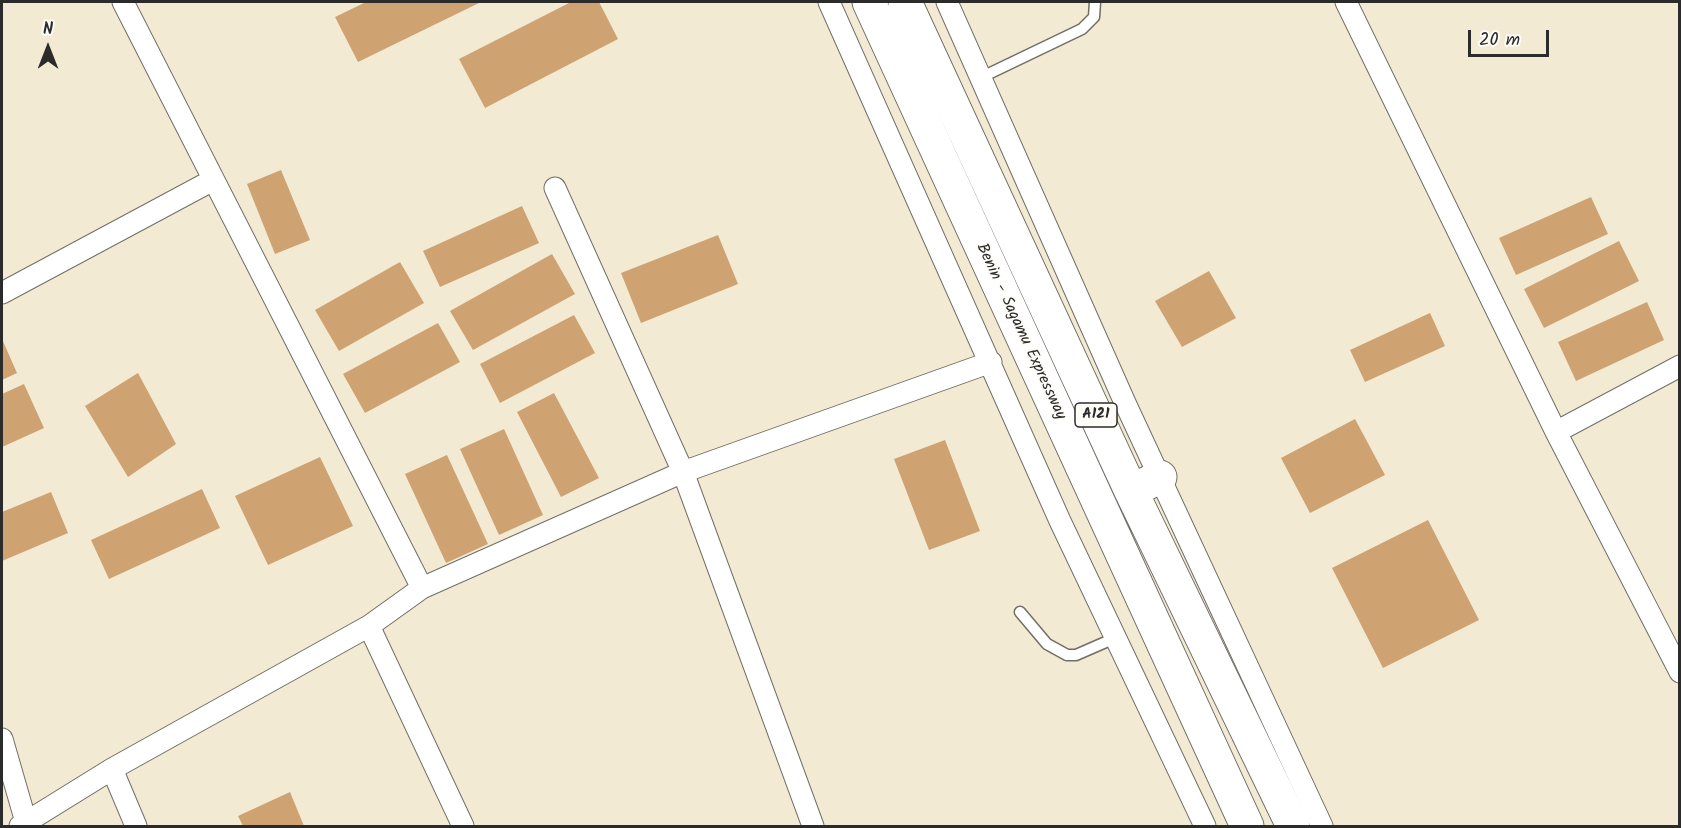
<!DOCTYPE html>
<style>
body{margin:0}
#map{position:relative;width:1681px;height:828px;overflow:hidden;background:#f2ead3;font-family:Kalam,sans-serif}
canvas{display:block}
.frame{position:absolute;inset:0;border:3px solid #2b2b2b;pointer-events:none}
.north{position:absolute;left:18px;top:18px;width:60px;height:60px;-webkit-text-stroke:4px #fdfcf7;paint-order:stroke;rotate:0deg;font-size:16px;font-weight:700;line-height:24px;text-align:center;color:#2b2b2b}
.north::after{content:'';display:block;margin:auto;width:21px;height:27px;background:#2b2b2b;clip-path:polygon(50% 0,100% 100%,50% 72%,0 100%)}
.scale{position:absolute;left:1468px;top:30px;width:81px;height:27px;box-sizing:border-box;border:3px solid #2b2b2b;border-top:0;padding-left:8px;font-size:18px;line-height:21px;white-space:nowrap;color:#2b2b2b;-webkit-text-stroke:4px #fdfcf7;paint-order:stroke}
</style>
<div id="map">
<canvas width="1681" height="828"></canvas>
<div class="frame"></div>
<div class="north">N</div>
<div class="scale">20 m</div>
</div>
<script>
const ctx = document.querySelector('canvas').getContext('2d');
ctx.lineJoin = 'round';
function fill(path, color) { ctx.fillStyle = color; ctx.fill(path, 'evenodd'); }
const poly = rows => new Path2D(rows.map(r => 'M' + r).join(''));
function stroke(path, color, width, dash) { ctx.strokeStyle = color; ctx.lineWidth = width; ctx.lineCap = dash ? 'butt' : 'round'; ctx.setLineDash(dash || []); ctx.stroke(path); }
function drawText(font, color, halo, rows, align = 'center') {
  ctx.font = font + ' Kalam,sans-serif'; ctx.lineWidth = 4.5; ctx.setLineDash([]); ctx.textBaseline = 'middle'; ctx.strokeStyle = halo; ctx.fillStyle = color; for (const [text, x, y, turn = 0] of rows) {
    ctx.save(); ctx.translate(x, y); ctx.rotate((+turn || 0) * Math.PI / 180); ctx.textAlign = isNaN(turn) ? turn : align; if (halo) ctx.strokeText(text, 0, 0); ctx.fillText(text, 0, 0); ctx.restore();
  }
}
const building = poly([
 [366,2,481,2,358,62,335,17],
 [571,2,599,2,618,39,485,108,459,59],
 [281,170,310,240,275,254,247,184],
 [1591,197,1608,234,1516,275,1499,238],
 [522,206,539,243,440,287,423,251],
 [718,235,738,284,641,323,621,273],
 [1619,241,1639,281,1544,328,1524,289],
 [552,254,575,294,473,350,450,311],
 [400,262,424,303,339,351,315,310],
 [1209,271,1236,318,1182,347,1155,301],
 [1647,302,1664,340,1576,381,1558,342],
 [1430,313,1445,346,1365,382,1350,350],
 [574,315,595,353,500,403,480,364],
 [438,323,460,362,365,413,343,374],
 [2,339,17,373,2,380],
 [138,373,176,444,128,477,85,406],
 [24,384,44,428,2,447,2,394],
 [554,393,599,478,561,497,517,412],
 [1355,419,1385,475,1310,513,1281,458],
 [504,429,543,515,499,535,460,449],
 [945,440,980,531,929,550,894,459],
 [447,455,488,544,446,563,405,474],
 [320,457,353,526,268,565,235,496],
 [202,489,220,528,109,579,91,540],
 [51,492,68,533,2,561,2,512],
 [1428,520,1479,620,1383,668,1332,568],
 [290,792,304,826,243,826,238,816]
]);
const service = poly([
 [982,77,1082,29,1094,17,1095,2],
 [1020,612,1047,644,1067,655,1076,655,1115,638]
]);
const minor = poly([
 [123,2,422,588],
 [829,2,1060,521,1205,826],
 [947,2,1126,405,1322,826],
 [1346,2,1556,432,1680,672],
 [555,188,683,472,813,826],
 [2,293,213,180],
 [1556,432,1680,366],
 [369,626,463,826],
 [2,739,26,822],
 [112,769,136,826],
 [20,826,112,769,369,626,422,588,683,472,991,362]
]);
const trunk = poly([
 [869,2,1247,826],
 [905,2,1131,491,1293,826],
 [1131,491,1160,477]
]);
const shields = [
 [1096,415,42]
];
const shieldNames = [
 ["A121",1096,415]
];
const streetNames = [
 ["Benin - Sagamu Expressway",1020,332,65]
];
fill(building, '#cfa272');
stroke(service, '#716e66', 13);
stroke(minor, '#716e66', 23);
stroke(trunk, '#716e66', 35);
stroke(service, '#fff', 10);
stroke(minor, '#fff', 21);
stroke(trunk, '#fff', 33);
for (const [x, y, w] of shields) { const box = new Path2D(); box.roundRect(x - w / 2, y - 12, w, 24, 4.5); ctx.fillStyle = '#fdfcf7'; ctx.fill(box); stroke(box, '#2b2b2b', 1.5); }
drawText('bold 15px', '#2b2b2b', null, shieldNames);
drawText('16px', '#2b2b2b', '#fdfcf7', streetNames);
</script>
